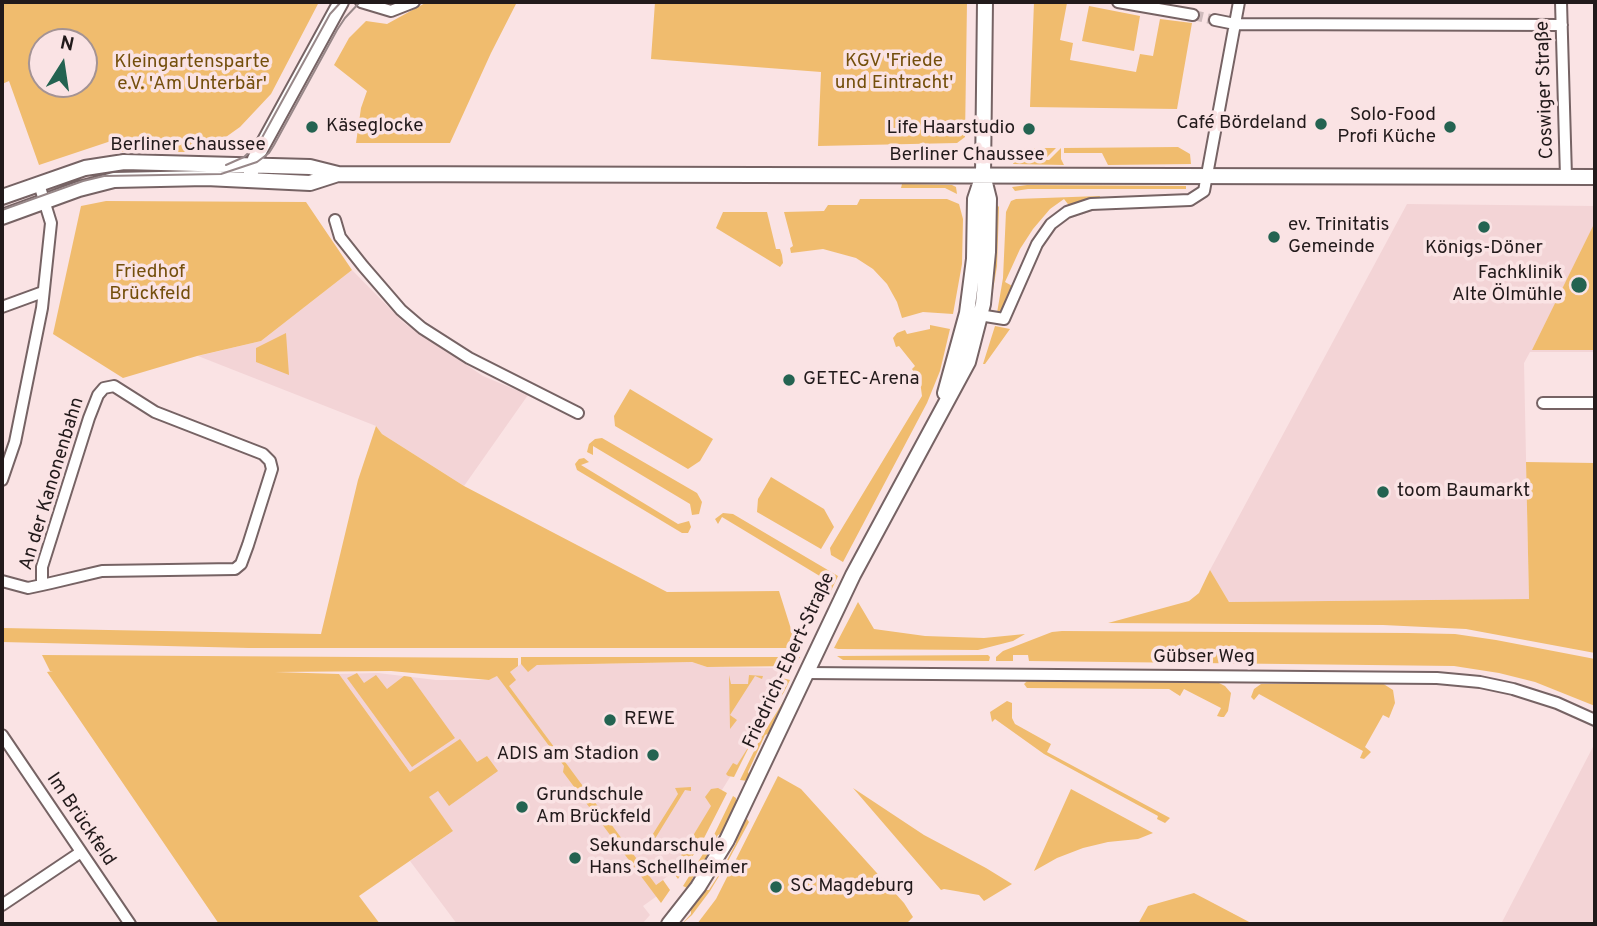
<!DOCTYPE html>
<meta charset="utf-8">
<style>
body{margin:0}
#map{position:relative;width:1597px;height:926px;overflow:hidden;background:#fae3e4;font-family:Overpass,sans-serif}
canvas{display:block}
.frame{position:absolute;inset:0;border:4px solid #221a1b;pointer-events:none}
.north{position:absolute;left:28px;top:28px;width:70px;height:70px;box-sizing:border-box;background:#fae3e4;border:2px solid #a49394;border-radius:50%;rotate:12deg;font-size:19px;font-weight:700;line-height:28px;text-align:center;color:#221a1b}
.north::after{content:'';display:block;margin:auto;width:24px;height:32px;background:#246351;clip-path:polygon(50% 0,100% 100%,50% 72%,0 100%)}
</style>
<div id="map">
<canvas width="1597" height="926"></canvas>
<div class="frame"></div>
<div class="north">N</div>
</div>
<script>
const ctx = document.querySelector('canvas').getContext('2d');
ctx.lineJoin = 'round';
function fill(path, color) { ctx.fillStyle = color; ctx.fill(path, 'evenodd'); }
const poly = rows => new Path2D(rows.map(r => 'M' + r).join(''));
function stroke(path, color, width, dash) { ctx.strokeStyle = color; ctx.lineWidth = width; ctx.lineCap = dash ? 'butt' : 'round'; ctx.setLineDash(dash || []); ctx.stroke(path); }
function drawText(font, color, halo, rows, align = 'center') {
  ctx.font = font + ' Overpass,sans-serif'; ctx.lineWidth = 7; ctx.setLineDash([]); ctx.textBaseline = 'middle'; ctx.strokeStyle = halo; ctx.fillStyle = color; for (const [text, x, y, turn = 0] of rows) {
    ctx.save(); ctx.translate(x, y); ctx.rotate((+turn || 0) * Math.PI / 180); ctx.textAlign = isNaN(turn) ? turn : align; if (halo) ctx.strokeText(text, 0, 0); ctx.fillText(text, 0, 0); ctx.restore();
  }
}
const built = poly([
 [1407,204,1595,206,1595,352,1530,352,1524,363,1529,599,1229,602,1210,570],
 [352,270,404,323,483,376,528,395,464,486,382,434,376,426,198,356,261,341],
 [692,662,707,667,780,668,780,676,774,686,783,692,674,867,673,872,656,885,657,896,643,906,650,915,642,924,457,924,410,861,453,831,339,674,378,673,436,680,489,680,500,674,510,672,521,664,528,671,537,665],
 [1595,743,1595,924,1501,924]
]);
const green = poly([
 [2,2,319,2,271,94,240,127,209,149,190,152,114,152,111,141,39,165,9,81,2,84],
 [42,42,84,42,84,84,42,84],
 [427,2,517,2,491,53,450,143,356,143,361,108,367,91,334,65,349,38,366,21,387,24],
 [655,2,967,2,965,137,957,143,818,146,821,72,651,59],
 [1034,2,1067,3,1060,40,1073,43,1070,60,1136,72,1140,54,1153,56,1160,19,1192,23,1177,109,1030,107],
 [1089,6,1140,16,1134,51,1082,41],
 [1178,147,1190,154,1191,164,1108,165,1102,153,1064,153,1064,148],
 [1019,148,1056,148,1047,157,1016,156],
 [1061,148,1061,159,1064,165,1013,164,1015,159,1049,160],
 [902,184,952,185,956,187,957,194,945,188,901,188],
 [1027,185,1186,186,1186,189,1028,189,1015,191,1012,187],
 [1100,196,1099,200,1071,208,1064,199,1050,209,1033,229,1020,249,1005,282,1014,287,1004,310,997,313,1003,278,1006,212,1011,201,1016,199],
 [860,199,947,199,959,204,963,219,962,264,953,314,923,312,902,318,897,302,887,284,873,269,856,258,823,249,791,253,790,248,793,246,784,212,824,211,828,205,857,205],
 [106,201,306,202,352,270,261,341,197,356,123,378,53,334,81,206],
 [997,205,999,207,997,266,990,308],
 [723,212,767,212,776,249,780,249,782,255,783,263,780,267,716,228],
 [1595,222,1595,350,1532,350],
 [930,325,950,329,940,371,927,403,843,562,831,555,830,548,922,396,920,381,912,369,915,366,899,346,896,347,893,338,897,333,905,330,907,334,930,329],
 [995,326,1010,329,985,364,983,364],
 [286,333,289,375,256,362,256,348],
 [630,389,713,439,700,461,688,469,615,426,614,416],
 [376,426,382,434,464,486,667,592,779,591,797,648,249,648,2,642,2,628,321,634,358,480],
 [602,438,697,493,702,502,699,514,692,515,690,504,593,446,593,455,587,452,589,444,595,439],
 [584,458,589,462,581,465,678,524,689,521,691,527,688,533,682,533,577,470,575,464,579,459],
 [1526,462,1595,463,1595,653,1466,629,1383,625,1108,623,1189,601,1199,593,1210,570,1229,602,1529,599],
 [771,477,824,509,834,527,821,549,757,512,758,499],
 [723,513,733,514,838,576,830,593,824,589,828,581,722,517,718,524,715,519],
 [858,602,874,629,925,636,984,638,1025,634,1013,641,978,650,838,649,834,648],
 [1062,631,1408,633,1455,634,1496,640,1595,659,1595,706,1535,682,1499,673,1454,666,1029,661,1028,655,1013,655,1013,661,996,661,996,657,1003,651,1052,632],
 [42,655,518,658,518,666,510,672,516,680,509,686,656,885,663,880,670,890,661,903,563,772,564,766,497,676,489,680,391,671,275,672,339,674,410,772,460,739,477,762,487,756,498,771,449,806,438,791,429,797,453,831,359,896,380,924,219,924,47,672,53,671,50,671],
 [988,655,990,657,989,661,843,660,837,656],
 [521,657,800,657,795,666,707,667,692,662,537,665,528,672,521,664],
 [357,673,364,683,376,675,387,689,404,676,411,677,455,738,412,767,347,678],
 [729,675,731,684,748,684,749,675,763,676,762,679,755,676,730,715,737,720,730,729],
 [782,678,790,680,784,692,748,749,734,777,728,776,726,774,733,763,737,765,783,692,774,686,778,680],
 [1027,681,1217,682,1225,686,1231,693,1228,711,1224,717,1221,717,1217,716,1221,708,1184,689,1180,696,1169,689,1027,688,1024,684],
 [1382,683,1393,690,1395,703,1389,718,1383,715,1365,747,1371,752,1364,759,1360,758,1363,751,1259,694,1254,700,1251,697,1254,689,1261,684],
 [788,694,770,733,765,735,748,772,750,776,748,781,740,780,760,739],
 [1007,701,1012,703,1012,718,1015,724,1051,744,1047,752,1170,818,1165,823,1157,819,1158,816,1044,754,995,719,992,722,990,712],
 [778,776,801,789,904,903,913,917,906,924,697,924,716,899],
 [691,787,691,791,685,790,653,842,660,847,654,847,646,836,651,837,678,794,675,788],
 [718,788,727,793,704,838,678,879,669,867,670,865,674,867,711,806,705,797,711,789],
 [853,788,924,835,986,868,1012,884,984,901,979,895,944,889,941,890],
 [1071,789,1153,833,1138,839,1108,842,1083,848,1057,858,1034,871],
 [733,796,736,798,736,805,723,833,718,835,709,851,710,857,707,861,702,863,692,879,692,885,687,888,683,886,711,841],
 [743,820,747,819,749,822,727,863,710,891,692,915,682,924,691,914,691,907,703,890,709,890,720,873,719,866,721,862,726,862,736,843,735,839],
 [1194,893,1253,924,1138,924,1148,906]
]);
const streetTunnel = poly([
 [1193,15,1215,20]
]);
const street = poly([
 [361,2,391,11,414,2],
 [1118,2,1193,15],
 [1561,2,1566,177],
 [1215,20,1235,24,1562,25],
 [335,220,340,237,363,266,401,310,422,328,469,358,578,413],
 [2,307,43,292],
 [973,314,1004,319,1037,244,1051,224,1067,212,1091,204,1190,200,1204,191,1239,2],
 [1543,403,1595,403],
 [2,480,15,442,42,308,51,223,39,184],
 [2,581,28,588,42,585,51,583,102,571,235,569,241,564,248,545,272,469,270,461,263,454,155,412,114,386,104,388,98,395,89,418,42,567,42,585],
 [806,673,1437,678,1480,682,1513,689,1557,703,1595,720],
 [2,735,130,924],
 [2,905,81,852]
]);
const secondary = poly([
 [251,172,255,159,341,2],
 [2,197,85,168,124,162,310,167,338,174,1595,177],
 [2,217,79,189,114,180,206,178,310,183,338,174],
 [945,393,967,313,974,259,975,199,983,175],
 [669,924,698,887,727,840,853,575,968,362,983,304,988,252,989,199,983,175,985,2]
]);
const tram = poly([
 [226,165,244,157,259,143,330,14,341,2],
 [2,210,83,181,104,176,221,174,257,162,269,153,274,145,337,30,345,18,360,2]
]);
const markers = [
 [1321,124,7,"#246351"],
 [312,127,7,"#246351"],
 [1450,127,7,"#246351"],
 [1029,129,7,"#246351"],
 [1484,227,7,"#246351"],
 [1274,237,7,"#246351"],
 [1579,285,9,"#246351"],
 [789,380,7,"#246351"],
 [1383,492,7,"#246351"],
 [610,720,7,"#246351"],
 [653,755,7,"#246351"],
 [522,807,7,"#246351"],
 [575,858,7,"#246351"],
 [776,887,7,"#246351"]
];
const parkNames = [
 ["KGV 'Friede",894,62],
 ["und Eintracht'",894,84],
 ["Kleingartensparte",192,63],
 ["e.V. 'Am Unterbär'",192,85],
 ["Friedhof",150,273],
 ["Brückfeld",150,295]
];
const streetNames = [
 ["Coswiger Straße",1546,90,-92],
 ["Berliner Chaussee",188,146],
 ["Berliner Chaussee",967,156],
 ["An der Kanonenbahn",53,484,-73],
 ["Gübser Weg",1204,658],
 ["Friedrich-Ebert-Straße",790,661,-65],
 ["Im Brückfeld",80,820,56]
];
const poiNames = [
 ["Solo-Food",1436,116,"right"],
 ["Profi Küche",1436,138,"right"],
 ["Café Bördeland",1307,124,"right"],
 ["Käseglocke",326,127],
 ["Life Haarstudio",1015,129,"right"],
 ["ev. Trinitatis",1288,226],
 ["Gemeinde",1288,248],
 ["Königs-Döner",1484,249,"center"],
 ["Fachklinik",1563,274,"right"],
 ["Alte Ölmühle",1563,296,"right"],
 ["GETEC-Arena",803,380],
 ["toom Baumarkt",1397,492],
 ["REWE",624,720],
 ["ADIS am Stadion",639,755,"right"],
 ["Grundschule",536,796],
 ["Am Brückfeld",536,818],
 ["Sekundarschule",589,847],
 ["Hans Schellheimer",589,869],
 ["SC Magdeburg",790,887]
];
fill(built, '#f3d4d6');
fill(green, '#f0bc6e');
stroke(streetTunnel, '#cfbbbc', 10, [10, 5]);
stroke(street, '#766364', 14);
stroke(secondary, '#766364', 18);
stroke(street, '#fff', 10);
stroke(secondary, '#fff', 14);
stroke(tram, '#978788', 2);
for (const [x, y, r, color] of markers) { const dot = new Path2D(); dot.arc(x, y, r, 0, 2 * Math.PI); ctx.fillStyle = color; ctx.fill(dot); stroke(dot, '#fae3e4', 2.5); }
drawText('19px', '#744f0c', '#fae3e4', parkNames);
drawText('19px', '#221a1b', '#fae3e4', streetNames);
drawText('19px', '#221a1b', '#fae3e4', poiNames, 'left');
</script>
